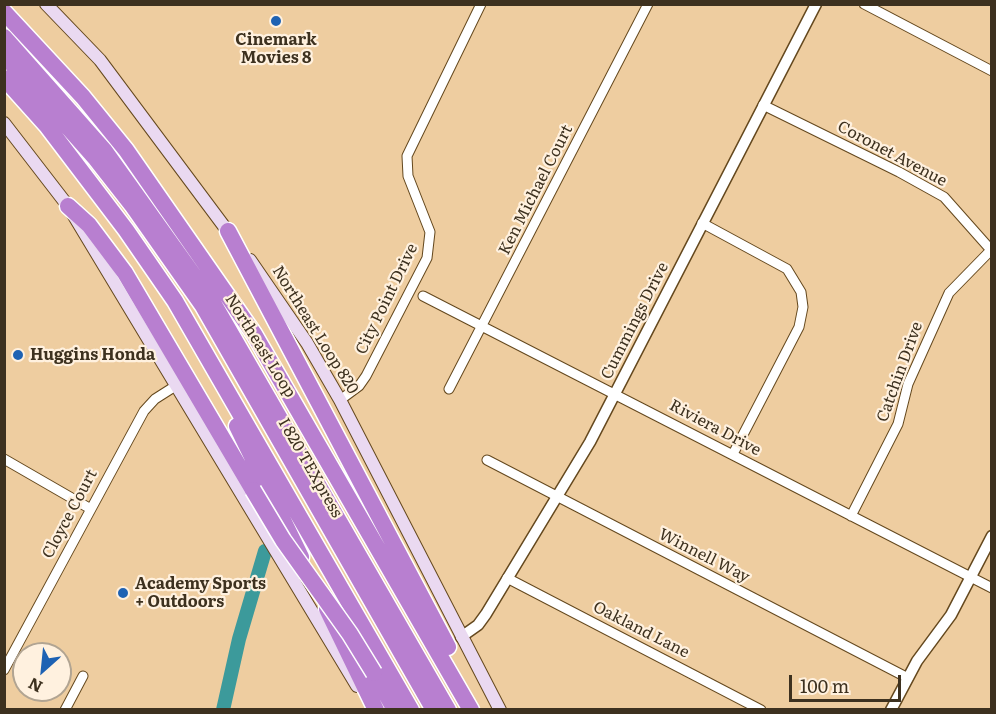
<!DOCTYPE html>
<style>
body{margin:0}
#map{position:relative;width:996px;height:714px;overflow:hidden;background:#eecda0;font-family:Literata,serif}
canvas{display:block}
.frame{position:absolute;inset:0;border:6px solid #3d311f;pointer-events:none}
.north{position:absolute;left:12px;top:642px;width:60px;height:60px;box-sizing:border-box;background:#fff1df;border:2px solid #b1a492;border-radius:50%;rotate:207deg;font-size:16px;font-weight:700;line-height:24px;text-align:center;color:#3d311f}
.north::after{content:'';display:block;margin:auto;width:21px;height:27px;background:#1e62b3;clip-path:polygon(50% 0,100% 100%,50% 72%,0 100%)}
.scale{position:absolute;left:789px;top:675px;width:112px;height:27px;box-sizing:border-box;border:3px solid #3d311f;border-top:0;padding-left:8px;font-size:18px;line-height:21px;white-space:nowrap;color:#3d311f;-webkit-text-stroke:4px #fff1df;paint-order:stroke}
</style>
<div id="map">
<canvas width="996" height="714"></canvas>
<div class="frame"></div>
<div class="north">N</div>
<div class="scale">100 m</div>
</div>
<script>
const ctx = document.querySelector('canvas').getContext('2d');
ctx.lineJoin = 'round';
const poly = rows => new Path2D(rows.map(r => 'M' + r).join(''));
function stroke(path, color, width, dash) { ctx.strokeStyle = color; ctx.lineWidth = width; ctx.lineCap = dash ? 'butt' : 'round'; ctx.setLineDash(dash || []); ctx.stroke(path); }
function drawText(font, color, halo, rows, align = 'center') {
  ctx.font = font + ' Literata,serif'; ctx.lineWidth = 4.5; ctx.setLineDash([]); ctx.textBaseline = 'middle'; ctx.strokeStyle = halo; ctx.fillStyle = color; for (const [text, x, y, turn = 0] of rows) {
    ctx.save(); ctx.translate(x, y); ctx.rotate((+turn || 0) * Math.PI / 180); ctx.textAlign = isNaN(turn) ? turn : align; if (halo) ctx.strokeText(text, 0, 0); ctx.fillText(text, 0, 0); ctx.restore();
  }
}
const river = poly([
 [223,710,239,639,265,551]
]);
const minor = poly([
 [864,4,992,71],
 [763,105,899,172,944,197,991,250],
 [702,223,787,269,801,292,803,307,799,327,733,454],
 [423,296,992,588],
 [449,389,648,4],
 [340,400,359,386,366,376,427,258,430,232,408,176,407,156,481,4],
 [4,459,89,508],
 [487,460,908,678],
 [851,516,898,424,908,384,949,293,992,249],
 [507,578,761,710],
 [4,670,144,411,155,399,177,385],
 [65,710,83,676]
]);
const tertiary = poly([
 [461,637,478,625,486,614,590,442,816,4],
 [891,710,917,661,951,615,992,536]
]);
const secondary = poly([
 [46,4,100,60,232,237],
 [4,123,68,206,357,686],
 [250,260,307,343,340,400,500,710]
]);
const motorway = poly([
 [4,12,83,97,126,150,254,334,471,710],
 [4,37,104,150,212,301,448,710],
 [4,55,96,159,132,205,203,306,434,710],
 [4,78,47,126,126,230,175,301,411,710],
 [68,206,89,225,125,273,253,490],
 [228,231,448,647],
 [237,426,301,557],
 [327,609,376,710],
 [374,673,395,710]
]);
const motorwayBridge = poly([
 [253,490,283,540,350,634,374,673]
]);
const markers = [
 [276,21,6,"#1e62b3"],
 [18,355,6,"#1e62b3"],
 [123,593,6,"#1e62b3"]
];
const poiNames = [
 ["Cinemark",276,40,"center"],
 ["Movies 8",276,58,"center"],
 ["Huggins Honda",30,355],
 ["Academy Sports",135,584],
 ["+ Outdoors",135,602]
];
const streetNames = [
 ["Coronet Avenue",892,154,28],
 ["Ken Michael Court",536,190,-63],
 ["City Point Drive",387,299,-64],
 ["Cummings Drive",635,321,-63],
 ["Northeast Loop 820",315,330,58],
 ["Northeast Loop",260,346,58],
 ["Catchin Drive",900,372,-70],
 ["Riviera Drive",715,428,28],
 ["I 820 TEXpress",310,468,60],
 ["Cloyce Court",70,514,-62],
 ["Winnell Way",704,556,27],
 ["Oakland Lane",641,630,27]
];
stroke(river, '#3c9a9b', 14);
stroke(minor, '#64481e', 11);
stroke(tertiary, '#64481e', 13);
stroke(secondary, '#64481e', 14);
stroke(motorway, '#fff', 19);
stroke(minor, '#fff', 9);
stroke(tertiary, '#fff', 10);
stroke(secondary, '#ead9f1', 12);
stroke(motorway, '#b87fd0', 16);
stroke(motorwayBridge, '#fff', 19, []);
stroke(motorwayBridge, '#b87fd0', 16);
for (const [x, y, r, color] of markers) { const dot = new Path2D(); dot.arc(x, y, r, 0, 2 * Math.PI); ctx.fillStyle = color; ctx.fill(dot); stroke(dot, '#fff1df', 2); }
drawText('bold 16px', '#3d311f', '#fff1df', poiNames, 'left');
drawText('16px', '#3d311f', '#fff1df', streetNames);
</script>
